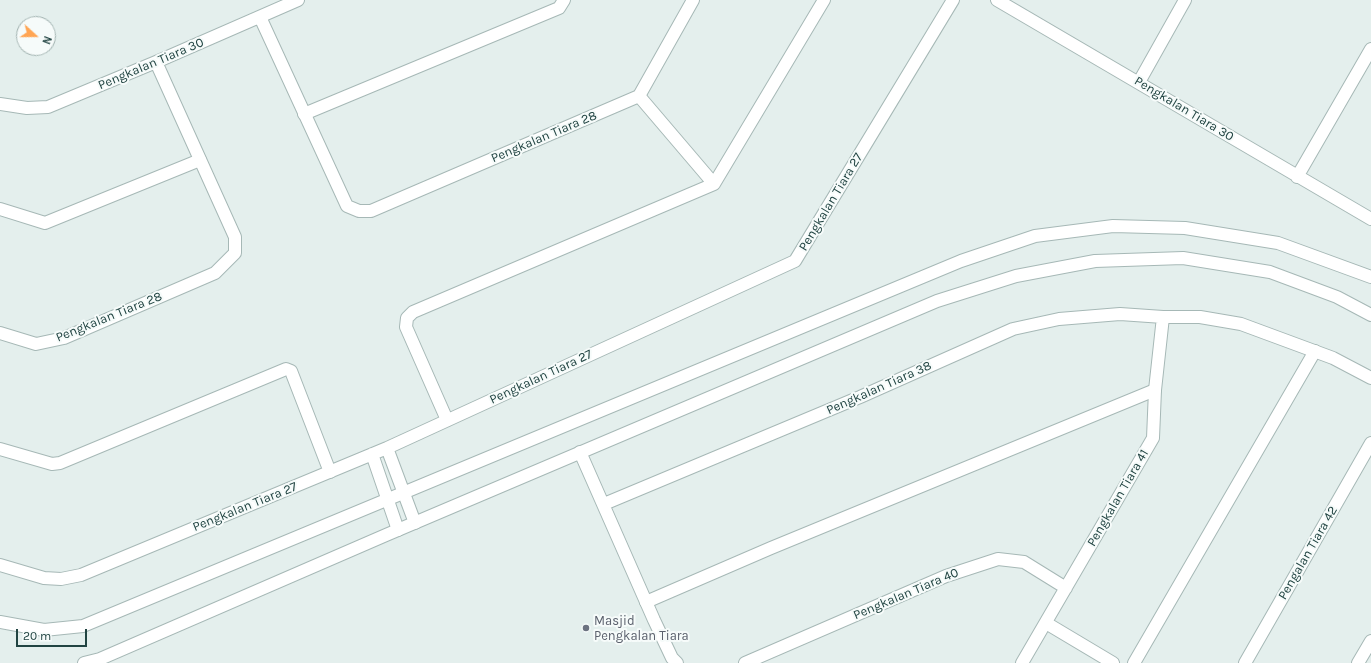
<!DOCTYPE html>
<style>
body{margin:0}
#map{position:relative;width:1371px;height:663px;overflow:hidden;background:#e4efed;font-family:Karla,sans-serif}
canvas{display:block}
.north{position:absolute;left:16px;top:16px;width:40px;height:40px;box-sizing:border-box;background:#f6fbfa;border:1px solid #a1b2b0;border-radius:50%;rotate:111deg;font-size:11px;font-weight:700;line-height:16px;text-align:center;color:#214442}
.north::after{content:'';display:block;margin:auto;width:14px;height:18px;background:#ffa553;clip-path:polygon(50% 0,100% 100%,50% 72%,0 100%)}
.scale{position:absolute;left:16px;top:629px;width:71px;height:18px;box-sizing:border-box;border:2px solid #214442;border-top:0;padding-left:5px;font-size:12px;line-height:14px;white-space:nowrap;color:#214442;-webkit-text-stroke:3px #f6fbfa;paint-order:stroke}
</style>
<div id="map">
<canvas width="1371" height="663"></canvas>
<div class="north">N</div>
<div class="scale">20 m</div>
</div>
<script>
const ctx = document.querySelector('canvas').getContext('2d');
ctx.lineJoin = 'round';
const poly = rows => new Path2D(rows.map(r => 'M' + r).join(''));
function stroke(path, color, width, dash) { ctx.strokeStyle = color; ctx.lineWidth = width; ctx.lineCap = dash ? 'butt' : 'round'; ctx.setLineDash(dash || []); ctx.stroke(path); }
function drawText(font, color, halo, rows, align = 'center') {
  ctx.font = font + ' Karla,sans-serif'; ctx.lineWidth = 4; ctx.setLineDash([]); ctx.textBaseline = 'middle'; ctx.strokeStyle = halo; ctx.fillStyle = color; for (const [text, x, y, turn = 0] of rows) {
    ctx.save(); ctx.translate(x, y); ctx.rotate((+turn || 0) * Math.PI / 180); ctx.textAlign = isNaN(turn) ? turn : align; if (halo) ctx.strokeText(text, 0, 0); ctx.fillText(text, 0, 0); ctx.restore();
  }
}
const service = poly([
 [639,96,714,184],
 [304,114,559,8,564,0],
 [0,209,45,223,200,160],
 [447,420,406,327,407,318,413,312,714,184,824,0],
 [0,449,52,464,60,463,286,369,291,371,330,472],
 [646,602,771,548,1155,390],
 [1046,623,1113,663],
 [1134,663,1315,351],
 [1358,663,1371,641]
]);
const minor = poly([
 [997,0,1371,219],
 [260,17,347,206,359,211,371,211,639,96,693,0],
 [1139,82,1185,0],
 [0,104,27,108,48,107,156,62,298,0],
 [1297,177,1371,49],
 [0,333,36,344,64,338,215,273,235,253,235,237,156,62],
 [387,448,415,523],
 [580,452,654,620,672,658,677,663],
 [372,454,398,530],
 [604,504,860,397,1013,329,1059,319,1120,314,1163,317,1200,317,1241,324,1333,358,1371,378],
 [0,565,44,578,61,579,81,575,387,448,795,261,953,0],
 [745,663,946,576,998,559,1024,562,1066,588],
 [1022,663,1153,438,1155,390,1163,317],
 [1245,663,1371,443]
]);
const tertiary = poly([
 [0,622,44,630,83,626,961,261,1035,236,1113,226,1185,228,1278,243,1371,277],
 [84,663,100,659,386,535,937,301,1016,276,1095,261,1183,258,1270,272,1337,297,1371,315]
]);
const markers = [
 [586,628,4,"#6b7280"]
];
const streetNames = [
 ["Pengkalan Tiara 30",151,64,-23],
 ["Pengkalan Tiara 30",1184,109,31],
 ["Pengkalan Tiara 28",544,137,-23],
 ["Pengkalan Tiara 27",831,202,-59],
 ["Pengkalan Tiara 28",109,317,-22],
 ["Pengkalan Tiara 27",541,377,-25],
 ["Pengkalan Tiara 38",879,388,-24],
 ["Pengkalan Tiara 41",1118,498,-60],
 ["Pengkalan Tiara 27",245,507,-22],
 ["Pengalan Tiara 42",1308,553,-60],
 ["Pengkalan Tiara 40",906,594,-23]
];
const worshipNames = [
 ["Masjid",594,621],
 ["Pengkalan Tiara",594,636]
];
stroke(service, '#a6b8b6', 14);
stroke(minor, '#a6b8b6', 14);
stroke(tertiary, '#a6b8b6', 14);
stroke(service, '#fff', 12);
stroke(minor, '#fff', 12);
stroke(tertiary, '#fff', 12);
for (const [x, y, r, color] of markers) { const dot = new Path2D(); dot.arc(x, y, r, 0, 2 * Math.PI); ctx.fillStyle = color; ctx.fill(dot); stroke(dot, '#f6fbfa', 1.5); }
drawText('13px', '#214442', '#f6fbfa', streetNames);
drawText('13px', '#5b616d', '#f6fbfa', worshipNames, 'left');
</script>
